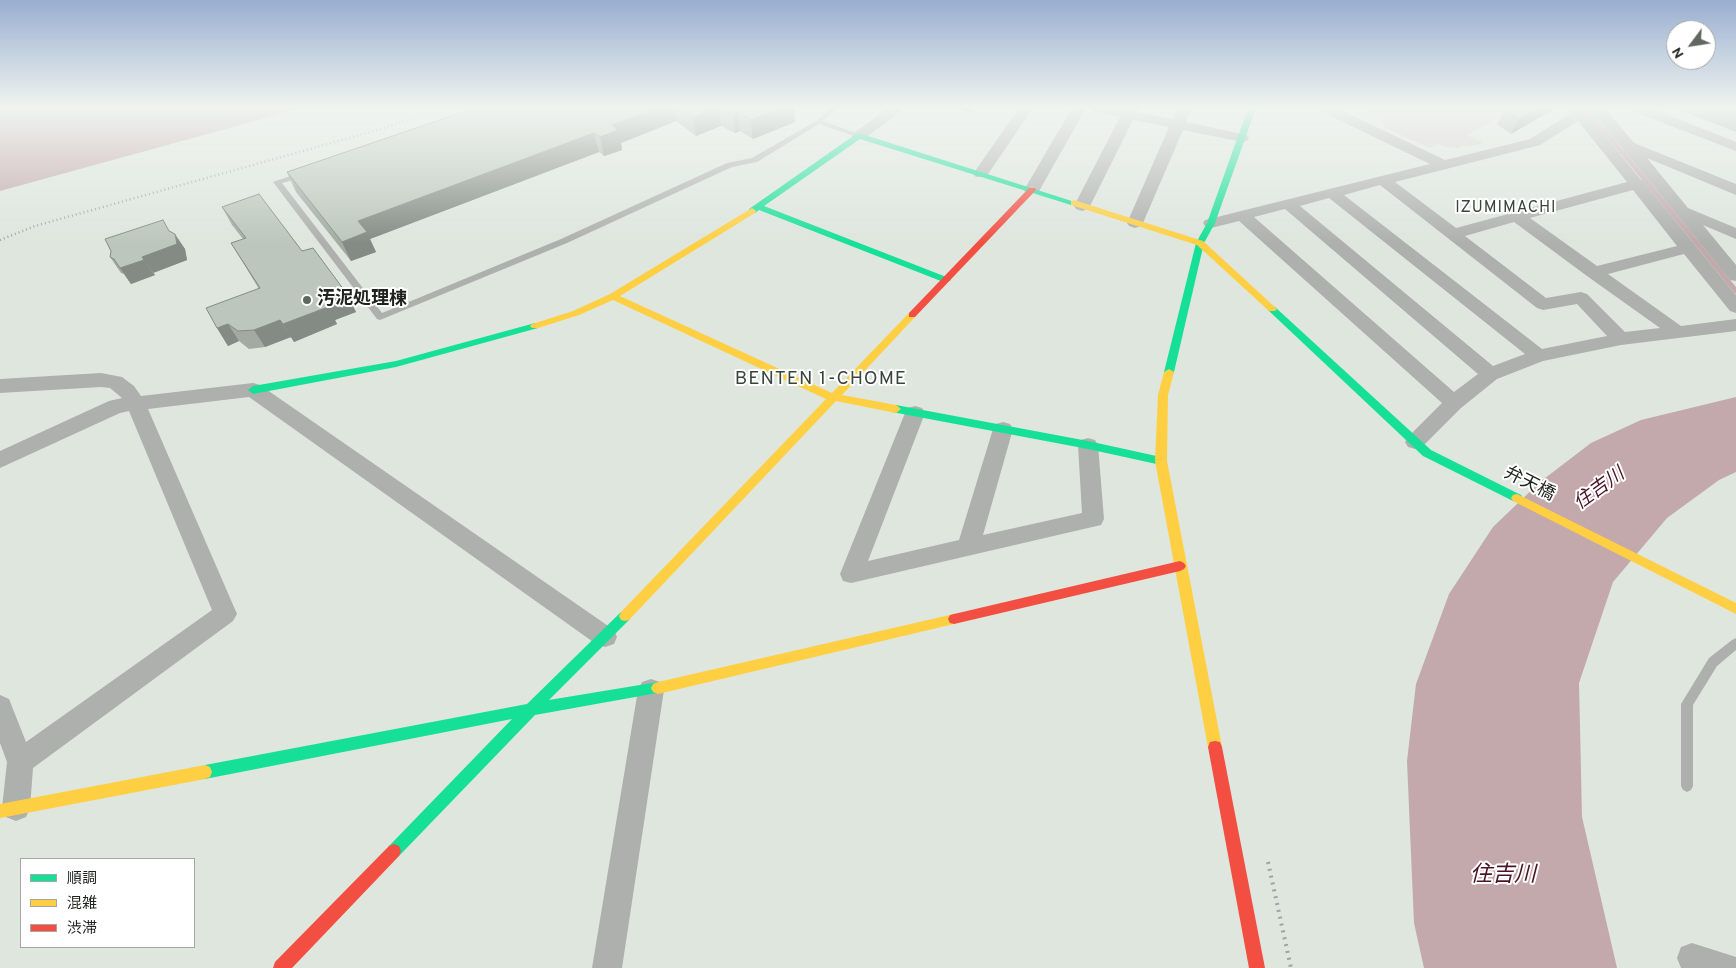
<!DOCTYPE html>
<meta charset="utf-8">
<style>
body{margin:0}
#map{position:relative;width:1736px;height:968px;overflow:hidden;background:#dee6de;font-family:Overpass,"Noto Sans JP",sans-serif}
canvas{display:block}
.legend{position:absolute;left:20px;top:858px;width:175px;height:90px;box-sizing:border-box;background:#fff;border:1px solid #a5a7a5;margin:0;padding:6px 9px;list-style:none;font-size:15px;color:#1e231e}
.legend li{display:flex;align-items:center;gap:10px;height:25px}
.legend b{width:25px;border:1px solid #a5a7a5}
.north{position:absolute;left:1666px;top:20px;width:50px;height:50px;box-sizing:border-box;background:#fff;border:1px solid #a5a7a5;border-radius:50%;rotate:239deg;font-size:14px;font-weight:700;line-height:20px;text-align:center;color:#1e231e}
.north::after{content:'';display:block;margin:auto;width:18px;height:22px;background:#616761;clip-path:polygon(50% 0,100% 100%,50% 72%,0 100%)}
</style>
<div id="map">
<canvas width="1736" height="968"></canvas>
<ul class="legend">
<li><b style="height:6px;background:#16e098"></b>順調</li>
<li><b style="height:6px;background:#ffcf43"></b>混雑</li>
<li><b style="height:6px;background:#f24e42"></b>渋滞</li>
</ul>
<div class="north">N</div>
</div>
<script>
const ctx = document.querySelector('canvas').getContext('2d');
ctx.lineJoin = 'round';
function fill(path, color) { ctx.fillStyle = color; ctx.fill(path, 'evenodd'); }
const poly = rows => new Path2D(rows.map(r => 'M' + r).join(''));
function stroke(path, color, width, dash) { ctx.strokeStyle = color; ctx.lineWidth = width; ctx.lineCap = dash ? 'butt' : 'round'; ctx.setLineDash(dash || []); ctx.stroke(path); }
function drawText(font, color, halo, rows, align = 'center') {
  ctx.font = font + ' Overpass,"Noto Sans JP",sans-serif'; ctx.lineWidth = 4; ctx.setLineDash([]); ctx.textBaseline = 'middle'; ctx.strokeStyle = halo; ctx.fillStyle = color; for (const [text, x, y, turn = 0] of rows) {
    ctx.save(); ctx.translate(x, y); ctx.rotate((+turn || 0) * Math.PI / 180); ctx.textAlign = isNaN(turn) ? turn : align; if (halo) ctx.strokeText(text, 0, 0); ctx.fillText(text, 0, 0); ctx.restore();
  }
}
const green = poly([
 [1360,108,1516,108,1467,135,1484,143,1467,147,1463,145,1459,148,1447,147,1438,144,1430,148,1385,128,1381,118]
]);
const water = poly([
 [0,108,302,108,0,191],
 [1736,397,1736,472,1719,480,1667,518,1613,582,1579,683,1582,817,1617,968,1424,968,1414,923,1407,761,1416,684,1449,594,1493,527,1540,482,1591,443,1641,420]
]);
const stream = poly([
 [1586,108,1736,291]
]);
const pathFar1 = poly([
 [0,240,35,226,385,128,443,108]
]);
const path = poly([
 [1268,862,1291,968]
]);
const lane = poly([
 [830,108,838,108,823,121,861,135,861,137,857,137,819,124,757,162,732,167,567,243,380,320,377,319,273,182,299,173,305,173,305,177,282,183,382,313,561,239,727,163,752,158,816,121,830,108],
 [1736,638,1736,650,1717,666,1693,705,1693,786,1691,790,1687,792,1683,790,1681,786,1681,704,1709,658,1732,640,1736,638]
]);
const street = poly([
 [888,108,905,108,864,139,854,139,852,136,854,133,888,108],
 [961,108,978,108,971,112,963,111,961,108],
 [1019,108,1033,108,986,177,976,177,973,174,1019,108],
 [1072,108,1086,108,1038,193,1026,193,1024,190,1072,108],
 [1090,108,1139,108,1137,112,1173,119,1178,108,1192,108,1186,122,1247,135,1249,138,1247,141,1242,142,1183,130,1143,223,1141,226,1135,228,1129,226,1127,223,1169,127,1133,120,1090,206,1088,209,1082,211,1076,209,1074,206,1120,117,1092,111,1090,108],
 [1318,108,1337,108,1445,160,1530,139,1571,113,1568,108,1605,108,1634,143,1736,184,1736,195,1647,158,1688,208,1736,228,1736,239,1703,225,1736,265,1736,281,1730,280,1592,111,1588,114,1641,180,1644,181,1646,185,1736,295,1736,313,1730,311,1684,254,1608,274,1681,326,1736,319,1736,331,1621,345,1543,361,1497,379,1461,408,1422,447,1415,449,1408,447,1405,442,1408,437,1442,403,1239,221,1211,228,1205,226,1203,223,1205,220,1430,164,1320,111,1318,108],
 [1578,121,1627,182,1456,228,1395,182,1540,145,1578,121],
 [1380,185,1537,308,1543,310,1577,304,1607,336,1542,349,1344,195,1380,185],
 [1633,190,1677,246,1597,266,1530,218,1633,190],
 [1329,198,1525,354,1493,366,1300,206,1329,198],
 [1285,209,1478,374,1454,392,1254,217,1285,209],
 [1514,222,1587,276,1660,328,1625,332,1587,294,1581,292,1546,298,1465,236,1514,222],
 [1630,108,1651,108,1736,142,1736,151,1632,111,1630,108],
 [101,373,122,377,134,386,141,396,253,383,260,385,614,630,617,637,614,644,605,647,596,644,249,397,148,409,237,614,233,621,33,768,30,808,26,817,16,821,6,817,2,808,7,762,0,743,0,695,9,699,26,742,212,610,129,411,120,413,0,468,0,451,109,401,122,398,110,388,101,387,0,393,0,379,101,373],
 [915,406,922,408,925,413,868,561,959,540,993,429,996,424,1003,422,1010,424,1013,429,983,535,1082,513,1078,445,1081,440,1088,438,1095,440,1098,445,1104,519,1101,525,851,583,843,581,840,574,905,413,908,408,915,406],
 [651,679,660,682,664,690,622,968,592,968,638,690,642,682,651,679],
 [1692,943,1736,957,1736,968,1681,968,1677,958,1681,947,1692,943]
]);
const fast = poly([
 [1248,108,1256,108,1215,223,1204,243,1174,372,1169,375,1165,374,1164,372,1196,243,1207,223,1248,108],
 [856,134,862,134,1078,203,1077,205,1071,205,860,139,764,206,949,278,951,280,946,283,759,210,755,213,749,213,749,209,856,134],
 [1272,306,1275,307,1431,450,1521,495,1523,498,1521,501,1513,501,1423,456,1269,311,1267,309,1272,306],
 [535,323,540,326,538,328,396,367,253,394,248,390,253,386,396,361,535,323],
 [896,405,1088,441,1161,457,1167,461,1161,465,1088,449,892,412,891,409,896,405],
 [625,611,629,612,631,616,629,620,549,700,658,682,663,684,665,688,663,692,535,715,399,856,394,858,389,856,387,851,389,846,512,719,205,779,200,777,198,772,200,767,205,765,527,704,621,612,625,611]
]);
const slow = poly([
 [1074,200,1203,241,1277,309,1275,311,1269,311,1197,245,1071,205,1071,201,1074,200],
 [752,208,756,211,755,213,620,296,832,393,909,313,915,313,915,317,842,395,896,405,901,409,896,413,836,401,629,620,625,621,621,620,619,616,621,612,826,399,613,300,579,315,538,328,532,328,530,326,532,324,573,311,610,294,752,208],
 [1169,369,1174,372,1168,395,1167,461,1222,747,1220,752,1215,753,1210,752,1208,747,1155,461,1158,395,1164,372,1169,369],
 [1517,494,1736,603,1736,614,1513,501,1511,498,1513,495,1517,494],
 [954,614,958,615,960,619,958,623,954,624,658,694,653,692,651,688,653,684,658,682,954,614],
 [205,765,210,767,212,772,210,777,205,779,0,818,0,804,205,765]
]);
const jam = poly([
 [1029,188,1035,188,1036,190,915,317,909,317,909,313,1029,188],
 [1180,561,1184,563,1186,566,1184,569,1180,571,954,624,950,623,948,619,950,615,954,614,1180,561],
 [1215,741,1220,742,1222,747,1265,968,1249,968,1208,747,1210,742,1215,741],
 [394,844,399,846,401,851,399,856,292,968,273,968,275,962,389,846,394,844]
]);
const wall = poly([
 [475,108,794,108,795,122,753,139,740,131,735,133,721,126,696,136,676,121,621,143,622,150,604,156,599,152,370,239,376,252,351,261,296,192,287,172],
 [1674,108,1736,108,1736,132],
 [1505,109,1555,109,1511,134,1497,124],
 [222,207,302,251,347,294,356,312,335,320,337,324,294,342,291,337,265,347,249,349,239,341,228,346,217,328,259,289,231,243,243,239,232,225],
 [170,231,185,249,187,260,153,273,155,275,131,284,124,274,121,273,110,257]
]);
const shadedWall = poly([
 [658,108,674,108,676,121,621,143,622,150,604,156,600,137,612,125],
 [715,108,718,108,721,126,696,136,693,117],
 [781,108,794,108,795,122,753,139,751,120],
 [1538,108,1555,108,1511,134,1519,119],
 [738,112,740,131,735,133,733,114],
 [594,133,599,152,370,239,376,252,351,261,342,242,358,221],
 [175,234,185,249,187,260,153,273,142,257,177,242],
 [144,260,155,275,131,284,120,268],
 [347,294,356,312,335,320,337,324,294,342,283,324,325,303],
 [280,320,291,337,265,347,254,330],
 [228,324,239,341,228,346,217,328]
]);
const building = poly([
 [475,108,658,108,612,125,618,130,600,137,594,133,358,221,367,232,342,242,287,172,475,108],
 [682,108,715,108,693,117,682,108],
 [721,108,781,108,751,120,738,112,733,114,721,108],
 [1505,108,1538,108,1519,119,1505,109,1505,108],
 [1724,108,1736,108,1736,113,1724,108],
 [259,194,302,251,313,248,347,294,325,303,328,307,283,324,280,320,254,330,238,331,228,324,217,328,206,308,260,288,231,243,246,238,222,207,259,194],
 [163,220,169,231,175,234,177,244,142,257,144,260,120,268,114,259,110,257,111,251,105,239,163,220]
]);
const markers = [
 [307,300,5,"#616761"]
];
const farQuarternames = [
 ["IZUMIMACHI",1506,209]
];
const poiNames = [
 ["汚泥処理棟",317,300]
];
const streetNames = [
 ["弁天橋",1529,485,27]
];
const neighbourhoodNames = [
 ["BENTEN 1-CHOME",821,380]
];
const waterNames = [
 ["住吉川",1600,490,-36]
];
const nearWaternames = [
 ["住吉川",1503,877]
];
fill(green, '#d8cdcc');
fill(water, '#c3a8ac');
stroke(stream, '#c3a8ac', 5);
stroke(pathFar1, '#a1a4a1', 2.5, [1, 3]);
stroke(path, '#a1a4a1', 4, [2, 5]);
fill(lane, '#aeb0ae');
fill(street, '#aeb0ae');
fill(fast, '#16e098');
fill(slow, '#ffcf43');
fill(jam, '#f24e42');
fill(wall, '#a2aaa2');
fill(shadedWall, '#848b84');
fill(building, '#bcc6bc');
stroke(building, '#848b84', 1);
const sky = ctx.createLinearGradient(0, 0, 0, 244);
sky.addColorStop(0, '#99afd0');
sky.addColorStop(0.44, '#f0f4f0');
sky.addColorStop(1, '#f0f4f000');
ctx.fillStyle = sky;
ctx.fillRect(0, 0, 1736, 244);
for (const [x, y, r, color] of markers) { const dot = new Path2D(); dot.arc(x, y, r, 0, 2 * Math.PI); ctx.fillStyle = color; ctx.fill(dot); stroke(dot, '#fff', 2); }
ctx.letterSpacing = '1px';
drawText('16px', '#39453a', '#fff', farQuarternames);
ctx.letterSpacing = '0px';
drawText('bold 18px', '#1e231e', '#fff', poiNames, 'left');
drawText('18px', '#1e231e', '#fff', streetNames);
ctx.letterSpacing = '1px';
drawText('19px', '#39453a', '#fff', neighbourhoodNames);
ctx.letterSpacing = '0px';
drawText('italic 19px', '#4a1526', '#fff', waterNames);
drawText('italic 22px', '#4a1526', '#fff', nearWaternames);
</script>
